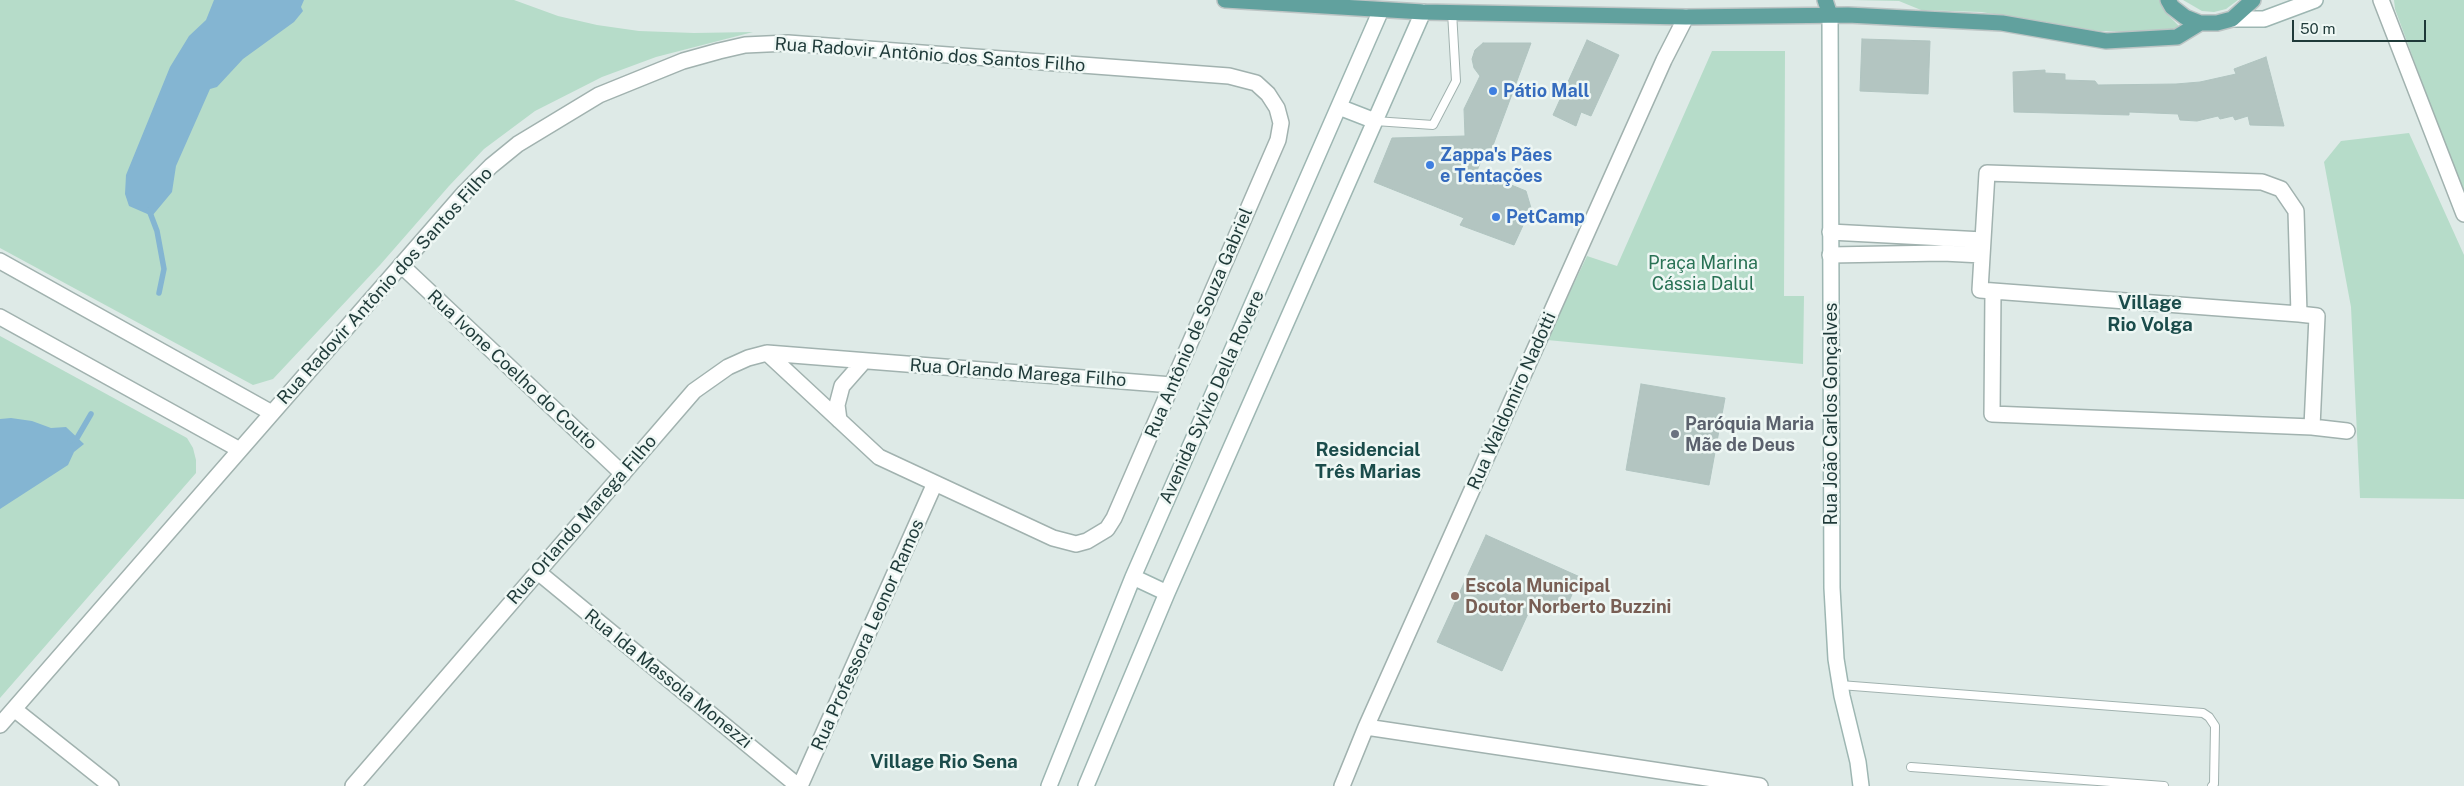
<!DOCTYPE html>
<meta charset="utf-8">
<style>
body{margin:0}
#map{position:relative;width:2464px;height:786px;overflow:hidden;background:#deeae7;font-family:"Public Sans",sans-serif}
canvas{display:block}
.scale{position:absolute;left:2292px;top:20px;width:134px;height:22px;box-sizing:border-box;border:2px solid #1f3a39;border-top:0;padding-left:6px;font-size:15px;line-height:18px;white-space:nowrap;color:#1f3a39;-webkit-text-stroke:4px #eef7f4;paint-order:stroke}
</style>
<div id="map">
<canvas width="2464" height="786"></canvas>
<div class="scale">50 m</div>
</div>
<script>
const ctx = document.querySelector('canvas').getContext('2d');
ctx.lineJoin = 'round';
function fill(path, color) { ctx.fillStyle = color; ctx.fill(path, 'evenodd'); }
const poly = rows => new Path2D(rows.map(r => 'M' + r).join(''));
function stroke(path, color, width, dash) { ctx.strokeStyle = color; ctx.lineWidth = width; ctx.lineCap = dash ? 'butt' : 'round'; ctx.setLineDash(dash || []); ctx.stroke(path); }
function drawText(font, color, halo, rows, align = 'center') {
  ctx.font = font + ' "Public Sans",sans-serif'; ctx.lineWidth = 5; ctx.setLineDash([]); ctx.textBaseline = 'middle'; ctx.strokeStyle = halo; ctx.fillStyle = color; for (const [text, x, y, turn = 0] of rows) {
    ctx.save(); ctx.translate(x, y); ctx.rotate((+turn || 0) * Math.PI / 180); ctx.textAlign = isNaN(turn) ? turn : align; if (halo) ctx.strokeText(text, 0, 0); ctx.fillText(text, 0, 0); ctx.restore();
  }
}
const green = poly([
 [0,0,514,0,558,16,597,25,639,31,694,33,753,32,656,57,602,77,535,111,484,149,449,186,380,265,273,379,253,385,0,248],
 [1851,0,2159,0,2166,13,2181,28,2147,32,2099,31,1981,12,1921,10,1899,1],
 [2183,0,2238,0,2226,9,2214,12,2202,11],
 [2394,0,2464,0,2464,196,2395,9],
 [1712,51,1785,51,1784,296,1804,296,1803,364,1547,340,1587,256,1617,266],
 [2409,133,2464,255,2464,499,2360,498,2351,307,2324,162,2341,141],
 [0,336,187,438,193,448,196,460,196,473,0,698]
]);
const water = poly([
 [214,0,304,0,301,7,303,11,294,22,243,59,217,87,210,89,176,166,172,192,152,216,129,206,125,194,126,175,170,67,189,36,206,20],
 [11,418,32,421,51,428,66,427,84,444,74,452,68,465,0,509,0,419]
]);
const stream = poly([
 [149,210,157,231,164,269,159,293],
 [70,441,77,438,91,414]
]);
const building = poly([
 [1862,39,1930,41,1928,94,1860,91,1862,39],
 [1587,40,1619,55,1591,116,1581,112,1576,126,1553,115,1587,40],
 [1483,43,1531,43,1492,148,1486,148,1477,171,1526,191,1531,208,1514,245,1460,225,1464,218,1374,182,1392,138,1465,136,1464,109,1480,76,1474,68,1472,59,1475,50,1483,43],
 [2266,57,2284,126,2250,125,2248,116,2235,120,2233,116,2220,119,2218,116,2197,121,2180,120,2178,114,2129,112,2129,115,2014,112,2013,72,2045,70,2045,73,2065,74,2065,80,2095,81,2098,85,2176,84,2200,82,2236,74,2234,69,2266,57],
 [1641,384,1725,398,1709,485,1626,470,1641,384],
 [1486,535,1580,577,1565,610,1536,596,1502,671,1437,642,1486,535]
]);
const lane = poly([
 [1375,121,1433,125,1456,81,1452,12],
 [1840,685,2203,713,2209,717,2215,726,2214,784,2212,786],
 [1911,767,2164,786]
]);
const street = poly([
 [2381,0,2464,214],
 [1830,232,1983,240],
 [1830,255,1943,253,1982,255],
 [0,261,272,413],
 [401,265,623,474],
 [1993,291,1992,414,2312,427,2347,431],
 [2299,314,2296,211,2281,189,2262,182,1987,173,1980,290,1993,291,2299,314,2317,316,2312,427],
 [0,317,240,450],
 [839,420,837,405,842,386,864,361],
 [538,572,798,786],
 [14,709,111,786],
 [0,725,465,192,491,166,518,144,599,95,683,61,719,51,745,45,788,43,1229,76,1256,83,1268,94,1277,108,1281,123,1278,140,1114,518,1107,529,1087,541,1076,544,1053,538,879,457,767,353],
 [1366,727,1760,786],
 [353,786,694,391,728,367,748,358,767,353,1172,385],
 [800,786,935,483],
 [1342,786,1366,727,1664,60,1686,17]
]);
const secondary = poly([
 [1830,15,1832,588,1836,659,1842,696,1858,762,1861,786],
 [2232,19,2264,19,2315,0],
 [1339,107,1375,121],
 [1133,577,1167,593],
 [1049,786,1133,577,1381,10],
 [1086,786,1167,593,1423,12]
]);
const primary = poly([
 [1225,0,1423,12,1686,17,1848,15,2002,23,2106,41,2177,37,2200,23],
 [1825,0,1830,15],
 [2168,0,2172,7,2185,17,2200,23,2217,23,2232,19,2253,0]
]);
const markers = [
 [1493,91,5,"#3f7fe0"],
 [1430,165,5,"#3f7fe0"],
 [1496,217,5,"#3f7fe0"],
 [1675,434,5,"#6b7280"],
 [1455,596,5,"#8d6e63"]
];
const streetNames = [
 ["Rua Radovir Antônio dos Santos Filho",930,55,4],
 ["Rua Radovir Antônio dos Santos Filho",385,286,-48],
 ["Rua Antônio de Souza Gabriel",1199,323,-67],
 ["Rua Ivone Coelho do Couto",512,370,43],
 ["Rua Orlando Marega Filho",1018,373,4],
 ["Avenida Sylvio Della Rovere",1212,397,-66],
 ["Rua Waldomiro Nadotti",1512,401,-66],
 ["Rua João Carlos Gonçalves",1831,414,-90],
 ["Rua Orlando Marega Filho",582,520,-49],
 ["Rua Professora Leonor Ramos",868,635,-66],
 ["Rua Ida Massola Monezzi",668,679,39]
];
const shopNames = [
 ["Pátio Mall",1503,91],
 ["Zappa's Pães",1440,155],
 ["e Tentações",1440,176],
 ["PetCamp",1506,217]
];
const parkNames = [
 ["Praça Marina",1703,263],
 ["Cássia Dalul",1703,284]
];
const worshipNames = [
 ["Paróquia Maria",1685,424],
 ["Mãe de Deus",1685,445]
];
const educationNames = [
 ["Escola Municipal",1465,586],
 ["Doutor Norberto Buzzini",1465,607]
];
const neighbourhoodNames = [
 ["Village",2150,303],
 ["Rio Volga",2150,325],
 ["Residencial",1368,450],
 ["Três Marias",1368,472],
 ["Village Rio Sena",944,762]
];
fill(green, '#b6dcc9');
fill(water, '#84b5d2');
stroke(stream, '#84b5d2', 5.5);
fill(building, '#b3c5c1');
stroke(building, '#b0c4c0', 1);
stroke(lane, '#a1b2af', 10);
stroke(street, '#a1b2af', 18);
stroke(secondary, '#9db6b2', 18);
stroke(primary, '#bcc4c4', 18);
stroke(lane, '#fff', 8);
stroke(street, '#fff', 15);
stroke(secondary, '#fff', 15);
stroke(primary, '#61a19e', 15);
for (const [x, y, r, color] of markers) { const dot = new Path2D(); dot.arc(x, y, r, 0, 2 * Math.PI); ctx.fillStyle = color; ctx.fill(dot); stroke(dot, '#eef7f4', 2); }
drawText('18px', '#1f3a39', '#eef7f4', streetNames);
drawText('bold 18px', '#366cbe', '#eef7f4', shopNames, 'left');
drawText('18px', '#297255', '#eef7f4', parkNames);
drawText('bold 18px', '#5b616d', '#eef7f4', worshipNames, 'left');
drawText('bold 18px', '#785e54', '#eef7f4', educationNames, 'left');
drawText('bold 19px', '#1b4c4b', '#eef7f4', neighbourhoodNames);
</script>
